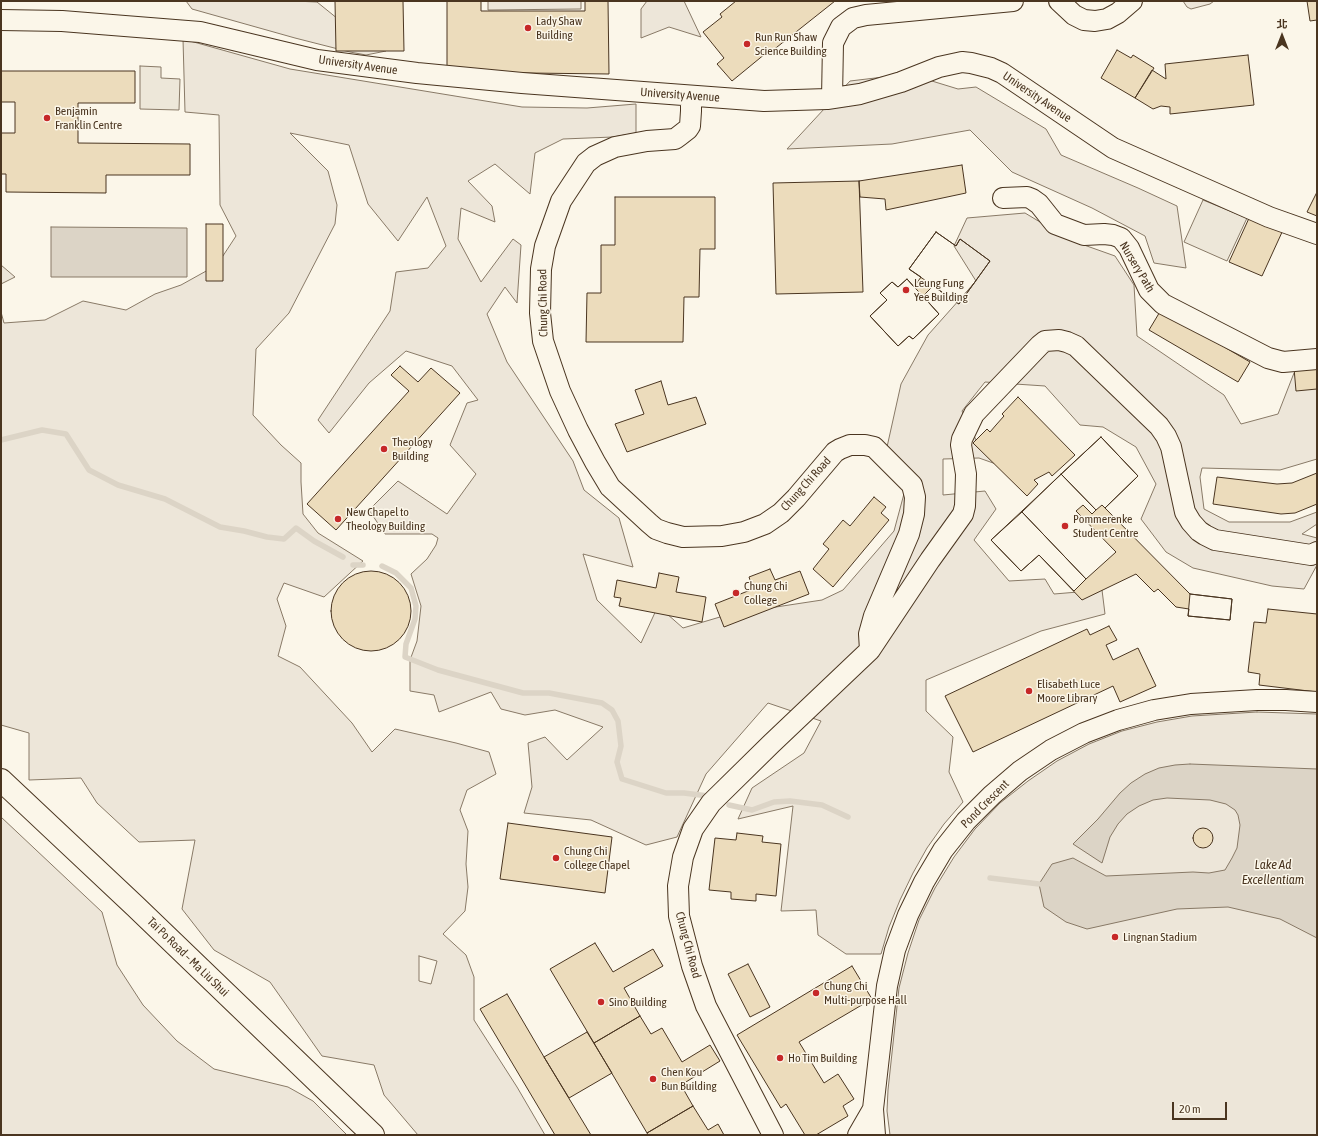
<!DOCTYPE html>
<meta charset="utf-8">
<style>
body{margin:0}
#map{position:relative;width:1318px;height:1136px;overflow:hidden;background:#fbf6e9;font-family:"Asap Condensed","Noto Sans TC",sans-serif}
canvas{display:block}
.frame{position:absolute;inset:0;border:2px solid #4a3520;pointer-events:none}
.north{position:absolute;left:1262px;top:16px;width:40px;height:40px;-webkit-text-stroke:3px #fbf6e9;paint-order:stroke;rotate:0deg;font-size:11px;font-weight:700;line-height:16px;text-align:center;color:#4a3520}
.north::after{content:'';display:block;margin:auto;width:14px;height:18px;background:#4a3520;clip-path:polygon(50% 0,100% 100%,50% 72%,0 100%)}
.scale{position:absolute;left:1172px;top:1102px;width:55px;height:18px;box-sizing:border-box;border:2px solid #4a3520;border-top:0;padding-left:5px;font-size:12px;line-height:14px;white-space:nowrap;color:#4a3520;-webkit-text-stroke:3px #fbf6e9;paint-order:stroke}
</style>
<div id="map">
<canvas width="1318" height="1136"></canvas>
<div class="frame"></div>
<div class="north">北</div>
<div class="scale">20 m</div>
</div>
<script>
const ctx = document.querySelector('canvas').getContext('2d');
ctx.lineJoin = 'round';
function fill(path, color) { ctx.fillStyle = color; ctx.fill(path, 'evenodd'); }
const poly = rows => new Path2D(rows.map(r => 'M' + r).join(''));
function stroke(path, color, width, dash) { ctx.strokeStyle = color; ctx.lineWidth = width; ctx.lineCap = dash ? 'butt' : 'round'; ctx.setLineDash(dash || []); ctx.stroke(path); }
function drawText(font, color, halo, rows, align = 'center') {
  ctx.font = font + ' "Asap Condensed",sans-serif'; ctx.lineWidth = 3; ctx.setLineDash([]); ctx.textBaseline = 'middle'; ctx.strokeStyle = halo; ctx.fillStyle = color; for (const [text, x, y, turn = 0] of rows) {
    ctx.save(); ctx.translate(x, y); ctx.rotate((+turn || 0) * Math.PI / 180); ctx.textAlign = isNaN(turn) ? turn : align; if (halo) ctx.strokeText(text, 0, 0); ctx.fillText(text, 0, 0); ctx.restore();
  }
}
const green = poly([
 [186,1,294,1,317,2,338,19,386,51,366,55,350,52,295,38,192,9,186,1],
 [488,1,581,1,581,9,488,10,488,1],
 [647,1,684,1,701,37,669,27,641,38,641,9,647,1],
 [1183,1,1214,1,1210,4,1191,9,1187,7,1183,1],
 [183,39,290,69,522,107,587,108,636,104,636,133,613,137,563,139,535,153,530,194,495,164,468,181,492,206,495,222,461,208,458,239,481,282,513,239,521,245,517,303,505,287,487,314,507,362,573,461,584,490,619,518,633,567,583,554,597,600,641,643,658,606,683,628,730,614,822,600,843,590,894,531,905,490,887,447,901,384,928,335,976,281,954,246,967,218,1025,213,1070,240,1115,256,1134,285,1137,336,1224,395,1241,424,1278,414,1294,373,1317,371,1317,459,1280,470,1202,468,1200,477,1204,509,1229,522,1290,522,1317,512,1317,524,1302,534,1317,538,1317,565,1304,589,1272,586,1193,568,1166,552,1141,519,1156,484,1136,447,1103,427,1080,425,1045,386,985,382,962,411,977,442,996,464,979,458,943,459,943,495,985,491,996,509,974,540,1009,581,1045,579,1054,594,1102,590,1105,614,1041,631,926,680,926,711,953,737,949,772,963,802,944,824,927,848,913,873,900,900,889,927,881,954,846,954,818,935,816,910,781,911,793,806,738,819,752,788,804,753,821,721,768,703,706,774,677,837,646,845,591,820,524,813,532,787,528,743,545,737,567,760,603,727,555,710,525,715,501,709,491,692,439,712,434,695,410,691,410,660,417,641,421,606,411,574,427,559,436,545,438,538,432,534,385,534,369,510,398,481,447,514,476,474,450,445,467,403,478,400,452,366,406,351,369,383,329,433,318,420,390,311,396,272,428,268,446,246,427,197,398,241,368,204,349,145,290,133,328,171,337,205,335,224,289,313,256,349,253,415,281,445,301,463,301,482,303,514,318,533,363,561,324,597,284,583,277,599,286,626,278,656,300,667,352,723,372,752,395,729,456,743,489,752,496,774,467,790,460,810,468,831,466,864,468,887,465,911,443,934,466,955,474,977,474,1020,517,1087,545,1135,418,1135,384,1095,374,1065,322,1056,270,982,214,950,182,909,195,840,139,842,97,803,81,778,29,780,29,733,1,725,1,312,4,323,45,320,83,301,126,310,155,294,181,285,217,265,236,236,220,205,219,115,185,112,183,39],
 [419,956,437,961,431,984,419,981,419,956],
 [909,74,958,89,976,87,1046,129,1061,155,1138,188,1177,206,1186,268,1154,263,1145,236,1092,208,1012,172,970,130,892,144,787,149,850,81,909,74],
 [1,265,15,277,1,284,1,265],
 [1257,712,1317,714,1317,1135,890,1135,887,1111,888,1090,899,988,908,953,919,920,935,888,954,857,975,829,1000,803,1028,781,1057,761,1089,744,1122,731,1157,722,1192,716,1257,712],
 [1,817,102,912,117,965,143,1005,177,1041,214,1069,288,1087,313,1101,347,1135,1,1135,1,817]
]);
const parking = poly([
 [140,66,161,67,161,78,180,79,179,110,140,109,140,66],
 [1203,200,1247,218,1227,261,1184,242,1203,200]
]);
const water = poly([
 [51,227,187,228,187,277,51,277,51,227],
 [1190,764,1317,769,1317,938,1280,919,1228,907,1177,909,1087,929,1066,922,1044,907,1039,884,1052,864,1073,858,1106,876,1193,872,1209,873,1225,870,1232,858,1237,848,1240,825,1238,815,1235,810,1226,804,1210,800,1167,798,1153,800,1139,806,1127,814,1118,824,1110,837,1102,863,1073,844,1098,819,1120,793,1131,783,1145,774,1159,768,1175,765,1190,764]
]);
const stream = poly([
 [1,440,42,430,66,434,89,470,118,485,165,499,220,527,244,531,267,537,284,539,296,528,314,541,343,557],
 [353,565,363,565],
 [382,566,396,573,411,588,416,606,415,619,406,644,405,657,438,670,523,693,549,693,602,703,612,710,618,721,621,746,617,762,622,779,666,793,684,793,708,796],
 [729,805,752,810,774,802,790,801,822,805,848,817],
 [990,878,1039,884]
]);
const building = poly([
 [335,1,403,1,404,51,336,51,335,1],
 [447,1,481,1,481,11,585,11,585,1,608,1,609,74,447,72,447,1],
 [736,1,835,1,772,51,771,49,732,81,717,64,724,58,703,32,722,17,720,14,736,1],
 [1307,1,1317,1,1317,20,1310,21,1307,1],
 [1117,50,1131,58,1133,55,1154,68,1135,98,1101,78,1117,50],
 [1248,55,1254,105,1170,114,1170,107,1161,106,1153,109,1135,98,1152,70,1166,79,1165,64,1248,55],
 [1,71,135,71,135,103,78,103,78,143,190,144,190,175,106,175,106,193,6,192,6,174,1,174,1,133,15,133,15,102,1,102,1,71],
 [962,165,966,193,886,210,885,199,860,197,859,181,962,165],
 [859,181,863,292,776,294,773,183,859,181],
 [1317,192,1317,216,1307,212,1317,192],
 [615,197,715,197,715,249,700,249,699,297,684,297,683,342,586,342,587,293,601,293,601,245,615,245,615,197],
 [1250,216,1283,230,1262,276,1229,262,1250,216],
 [206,224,223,224,223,281,206,281,206,224],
 [936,232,956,246,960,239,990,261,959,304,933,286,923,296,939,314,913,339,909,336,898,346,870,316,887,300,880,293,892,282,898,287,907,279,914,287,921,277,909,269,936,232],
 [936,232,956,246,960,239,990,261,959,304,909,269,936,232],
 [907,279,939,314,913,339,909,336,898,346,870,316,887,300,880,293,892,282,898,287,907,279],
 [1161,310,1250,362,1238,382,1149,330,1161,310],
 [400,366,418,382,431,368,460,393,336,530,307,504,409,391,391,375,400,366],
 [1317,366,1317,389,1296,391,1294,368,1317,366],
 [661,381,668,405,696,397,706,424,627,452,615,424,644,414,635,390,661,381],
 [1018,397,1075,455,1052,476,1049,472,1034,480,1038,484,1027,496,973,443,987,429,990,432,996,425,1004,416,1002,414,1018,397],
 [1101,437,1138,476,1105,508,1190,594,1232,599,1230,620,1188,616,1189,609,1176,607,1158,589,1154,592,1136,574,1082,600,1039,555,1021,571,991,540,1101,437],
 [1101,437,1138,476,1105,508,1102,505,1096,510,1061,474,1101,437],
 [1317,473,1317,504,1295,513,1281,514,1213,504,1217,477,1277,484,1292,483,1317,473],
 [1061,474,1096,510,1092,514,1083,505,1076,511,1116,552,1086,579,1022,512,1061,474],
 [874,497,886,507,881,513,889,520,833,587,813,569,829,549,823,544,843,520,850,526,874,497],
 [1022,512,1086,579,1074,591,1039,555,1021,571,991,540,1022,512],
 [770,569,775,580,800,571,809,594,724,627,715,604,753,589,749,577,770,569],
 '331 611a40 40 0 1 1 80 0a40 40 0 1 1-80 0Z',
 [659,573,679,577,676,592,706,597,702,622,619,606,621,598,614,597,617,580,656,588,659,573],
 [1190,594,1232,599,1230,620,1188,616,1190,594],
 [1268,609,1317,614,1317,692,1259,685,1260,674,1248,672,1254,622,1266,623,1268,609],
 [1109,626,1117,640,1106,645,1113,660,1138,648,1156,686,1120,702,1113,686,973,752,945,696,1087,629,1090,635,1109,626],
 [508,823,612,837,605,893,500,879,508,823],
 '1193 838a10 10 0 1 1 20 0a10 10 0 1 1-20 0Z',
 [737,833,763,836,762,842,781,844,776,896,756,894,756,901,731,899,731,892,709,890,715,838,736,840,737,833],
 [595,943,613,972,653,949,663,966,624,988,640,1016,594,1043,550,969,595,943],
 [748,964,770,1007,750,1017,728,974,748,964],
 [852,966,872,999,799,1042,824,1083,838,1074,854,1099,843,1106,848,1116,816,1135,805,1135,786,1104,781,1108,737,1035,852,966],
 [507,994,544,1057,591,1135,555,1135,480,1009,507,994],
 [640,1016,651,1034,662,1028,682,1062,710,1045,720,1061,681,1085,693,1106,647,1133,594,1043,640,1016],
 [587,1032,612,1073,569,1098,544,1057,587,1032],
 [693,1106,708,1130,718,1124,724,1135,648,1135,647,1133,693,1106]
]);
const minor = poly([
 [1059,1,1074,15,1084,20,1095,21,1107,19,1118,13,1132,1],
 [1,20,62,21,200,32,317,60,417,73,522,83,764,101,827,99,860,94,901,82,939,67,962,62,971,63,991,68,1002,73,1113,148,1269,217,1317,234],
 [691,97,691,111,690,126,688,129,679,136,675,139,647,141,615,147,595,156,586,163,561,201,545,246,541,269,540,313,543,341,560,391,578,430,595,462,610,487,649,523,656,529,667,533,683,537,722,536,744,532,765,524,781,513,796,498,835,452,840,449,850,445,865,445,874,447,912,485,915,497,914,514,909,534,874,616,869,634,870,650,771,744,711,803,693,829,683,857,678,886,679,916,692,966,706,1006,773,1135],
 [832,98,833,43,841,27,853,18,866,15,1013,1],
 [1003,198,1027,197,1032,199,1039,204,1055,224,1084,235,1104,234,1113,235,1121,238,1129,248,1149,290,1163,304,1268,358,1283,362,1317,359],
 [870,650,930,560,963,514,965,506,966,474,961,445,962,439,974,414,1040,345,1045,341,1059,340,1067,342,1076,346,1159,426,1166,436,1171,447,1185,512,1191,522,1199,531,1205,535,1215,540,1311,555,1317,552],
 [858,1135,873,1109],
 [875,1135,873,1109,887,986,895,950,908,915,924,882,943,850,966,821,992,795,1020,771,1051,750,1084,733,1118,720,1154,710,1191,704,1257,700,1286,700,1317,702]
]);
const major = poly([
 [1,780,135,906,373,1135]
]);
const markers = [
 [528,28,4,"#c62828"],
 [747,44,4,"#c62828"],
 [47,118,4,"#c62828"],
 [906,290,4,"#c62828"],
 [384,449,4,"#c62828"],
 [338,519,4,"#c62828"],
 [1065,526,4,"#c62828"],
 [736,593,4,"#c62828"],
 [1029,691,4,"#c62828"],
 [556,858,4,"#c62828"],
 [1115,937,4,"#c62828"],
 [816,993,4,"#c62828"],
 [601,1002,4,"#c62828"],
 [780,1058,4,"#c62828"],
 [653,1079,4,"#c62828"]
];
const poiNames = [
 ["Lady Shaw",536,21],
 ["Building",536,35],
 ["Run Run Shaw",755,37],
 ["Science Building",755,51],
 ["Benjamin",55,111],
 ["Franklin Centre",55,125],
 ["Leung Fung",914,283],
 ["Yee Building",914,297],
 ["Theology",392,442],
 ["Building",392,456],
 ["New Chapel to",346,512],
 ["Theology Building",346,526],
 ["Pommerenke",1073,519],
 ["Student Centre",1073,533],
 ["Chung Chi",744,586],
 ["College",744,600],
 ["Elisabeth Luce",1037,684],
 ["Moore Library",1037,698],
 ["Chung Chi",564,851],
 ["College Chapel",564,865],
 ["Lingnan Stadium",1123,937],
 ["Chung Chi",824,986],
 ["Multi-purpose Hall",824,1000],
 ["Sino Building",609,1002],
 ["Ho Tim Building",788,1058],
 ["Chen Kou",661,1072],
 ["Bun Building",661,1086]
];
const streetNames = [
 ["University Avenue",358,65,8],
 ["University Avenue",680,95,4],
 ["University Avenue",1037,97,34],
 ["Nursery Path",1137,267,59],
 ["Chung Chi Road",543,303,-91],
 ["Chung Chi Road",806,484,-48],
 ["Pond Crescent",985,804,-45],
 ["Chung Chi Road",688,945,75],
 ["Tai Po Road – Ma Liu Shui",188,957,44]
];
const waterNames = [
 ["Lake Ad",1273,865],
 ["Excellentiam",1273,880]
];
fill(green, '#ede6d9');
stroke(green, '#887966', 1);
fill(parking, '#ede7d9');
stroke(parking, '#887966', 1);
fill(water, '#dcd4c6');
stroke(water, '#887966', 1);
stroke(stream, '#dcd4c6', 5.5);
fill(building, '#ecdcbc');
stroke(building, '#4a3520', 1);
stroke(minor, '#4a3520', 22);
stroke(major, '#4a3520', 24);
stroke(minor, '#fbf6e9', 20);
stroke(major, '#fbf6e9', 22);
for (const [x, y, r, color] of markers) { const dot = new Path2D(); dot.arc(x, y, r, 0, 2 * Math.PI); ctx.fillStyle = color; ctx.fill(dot); stroke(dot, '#fbf6e9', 1.5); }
drawText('12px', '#4a3520', '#fbf6e9', poiNames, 'left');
drawText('12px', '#4a3520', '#fbf6e9', streetNames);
drawText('italic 13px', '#4a3520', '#fbf6e9', waterNames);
</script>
